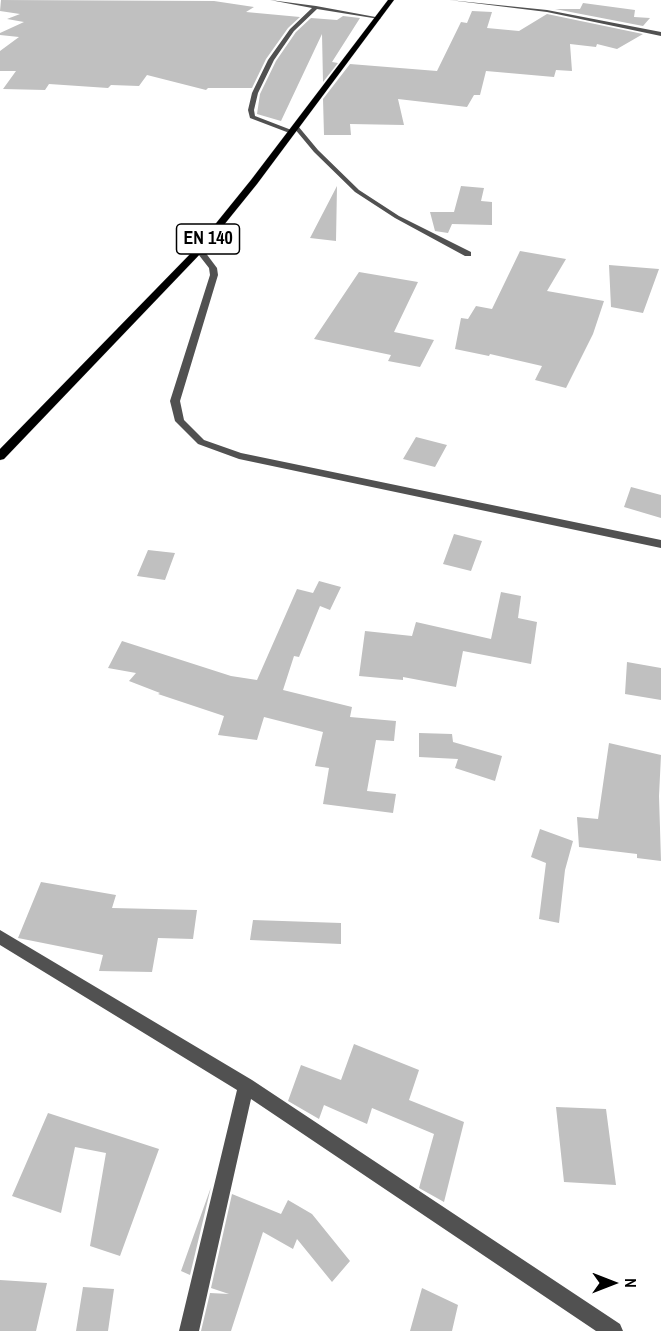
<!DOCTYPE html>
<style>
body{margin:0}
#map{position:relative;width:661px;height:1331px;overflow:hidden;background:#fff;font-family:"Archivo Narrow",sans-serif}
canvas{display:block}
.north{position:absolute;left:583px;top:1253px;width:60px;height:60px;-webkit-text-stroke:4px #fff;paint-order:stroke;rotate:90deg;font-size:16px;font-weight:700;line-height:24px;text-align:center;color:#000}
.north::after{content:'';display:block;margin:auto;width:21px;height:27px;background:#000;clip-path:polygon(50% 0,100% 100%,50% 72%,0 100%)}
</style>
<div id="map">
<canvas width="661" height="1331"></canvas>
<div class="north">N</div>
</div>
<script>
const ctx = document.querySelector('canvas').getContext('2d');
ctx.lineJoin = 'round';
function fill(path, color) { ctx.fillStyle = color; ctx.fill(path, 'evenodd'); }
const poly = rows => new Path2D(rows.map(r => 'M' + r).join(''));
function stroke(path, color, width, dash) { ctx.strokeStyle = color; ctx.lineWidth = width; ctx.lineCap = dash ? 'butt' : 'round'; ctx.setLineDash(dash || []); ctx.stroke(path); }
function drawText(font, color, halo, rows, align = 'center') {
  ctx.font = font + ' "Archivo Narrow",sans-serif'; ctx.lineWidth = 6; ctx.setLineDash([]); ctx.textBaseline = 'middle'; ctx.strokeStyle = halo; ctx.fillStyle = color; for (const [text, x, y, turn = 0] of rows) {
    ctx.save(); ctx.translate(x, y); ctx.rotate((+turn || 0) * Math.PI / 180); ctx.textAlign = isNaN(turn) ? turn : align; if (halo) ctx.strokeText(text, 0, 0); ctx.fillText(text, 0, 0); ctx.restore();
  }
}
const building = poly([
 [1,0,214,1,254,7,246,12,300,17,288,28,266,59,252,88,208,88,206,90,147,75,139,86,111,85,108,88,49,84,45,90,3,89,16,71,0,71,0,51,19,37,0,35,0,33,24,22,7,19,20,14,0,11],
 [583,3,635,10,634,17,650,18,643,26,555,9,580,9],
 [472,11,492,12,487,28,519,31,547,14,643,34,617,49,597,44,596,47,570,44,572,71,556,70,554,77,486,71,480,95,474,95,467,107,398,99,404,125,350,124,351,135,324,135,323,99,350,64,437,71,461,22,467,23],
 [343,16,360,18,332,62,338,63,323,82,322,34,281,121,257,114,260,94,276,61,296,32,311,18,337,20],
 [337,186,336,241,310,238],
 [461,186,484,188,481,201,492,202,492,225,452,224,448,233,435,231,430,212,454,212],
 [520,251,566,259,547,291,604,301,593,334,566,388,535,380,542,366,490,354,489,356,455,349,461,318,468,319,476,306,492,309],
 [609,265,659,269,643,313,611,307],
 [359,272,418,282,394,332,434,340,420,367,388,361,391,355,314,339],
 [416,437,447,445,435,467,403,459],
 [631,487,661,495,661,518,624,507],
 [454,534,482,541,471,571,443,564],
 [148,550,175,553,165,580,137,576],
 [319,581,341,587,330,610,320,606,299,657,294,656,283,690,352,707,350,717,396,721,394,741,376,740,367,791,396,794,393,813,323,804,329,768,315,766,323,732,264,717,257,740,218,735,224,716,158,694,160,693,129,681,136,673,108,668,122,641,231,676,257,680,297,589,313,593],
 [501,592,521,596,518,618,537,622,531,664,463,651,456,687,403,677,403,680,359,676,365,631,412,636,416,622,491,639],
 [627,662,661,668,661,700,625,694],
 [419,733,452,734,453,742,502,756,495,781,455,768,458,759,419,757],
 [609,743,661,755,659,796,661,861,637,858,637,854,579,847,577,817,598,819],
 [540,829,573,841,565,870,559,923,539,919,546,863,531,857],
 [41,882,116,895,112,908,197,910,193,939,158,938,152,972,99,971,103,955,18,938],
 [253,920,341,923,341,944,250,940],
 [354,1044,419,1070,409,1100,464,1122,444,1202,419,1188,434,1134,372,1108,367,1124,324,1105,319,1119,288,1101,301,1065,341,1080],
 [556,1107,606,1109,616,1185,564,1182],
 [48,1113,159,1149,120,1256,90,1246,106,1153,75,1147,61,1213,12,1196],
 [211,1187,190,1275,181,1271],
 [232,1194,281,1214,288,1200,312,1214,350,1261,332,1282,297,1239,293,1249,263,1232,231,1331,201,1331,210,1293,229,1294,211,1288],
 [0,1280,47,1283,36,1331,0,1331],
 [83,1287,114,1289,108,1331,76,1331],
 [422,1288,458,1305,452,1331,410,1331]
]);
const street = poly([
 [270,0,316,6,381,18,379,19,317,9,294,31,274,60,258,93,254,110,255,116,294,131,292,134,250,118,248,110,252,93,268,60,290,29,312,8,270,0],
 [449,0,547,10,661,32,661,36,547,12,449,0],
 [294,126,298,126,318,150,359,190,399,216,471,252,471,256,465,256,395,218,355,192,314,152,294,128,294,126],
 [196,248,202,248,217,268,218,275,180,401,184,420,204,440,241,453,661,540,661,548,239,459,198,444,175,421,170,401,210,275,209,268,195,250,196,248],
 [0,930,252,1080,620,1324,623,1331,596,1331,251,1099,199,1331,179,1331,237,1090,0,945,0,930]
]);
const primary = poly([
 [388,0,394,0,257,184,202,252,4,459,0,460,0,449,196,248,251,180,388,0]
]);
const shields = [
 [208,239,63]
];
const shieldNames = [
 ["EN 140",208,239]
];
fill(building, '#c0c0c0');
stroke(primary, '#dbdbdb', 1);
fill(street, '#515151');
fill(primary, '#000');
for (const [x, y, w] of shields) { const box = new Path2D(); box.roundRect(x - w / 2, y - 15, w, 30, 4.5); ctx.fillStyle = '#fff'; ctx.fill(box); stroke(box, '#000', 1.5); }
drawText('bold 18px', '#000', null, shieldNames);
</script>
